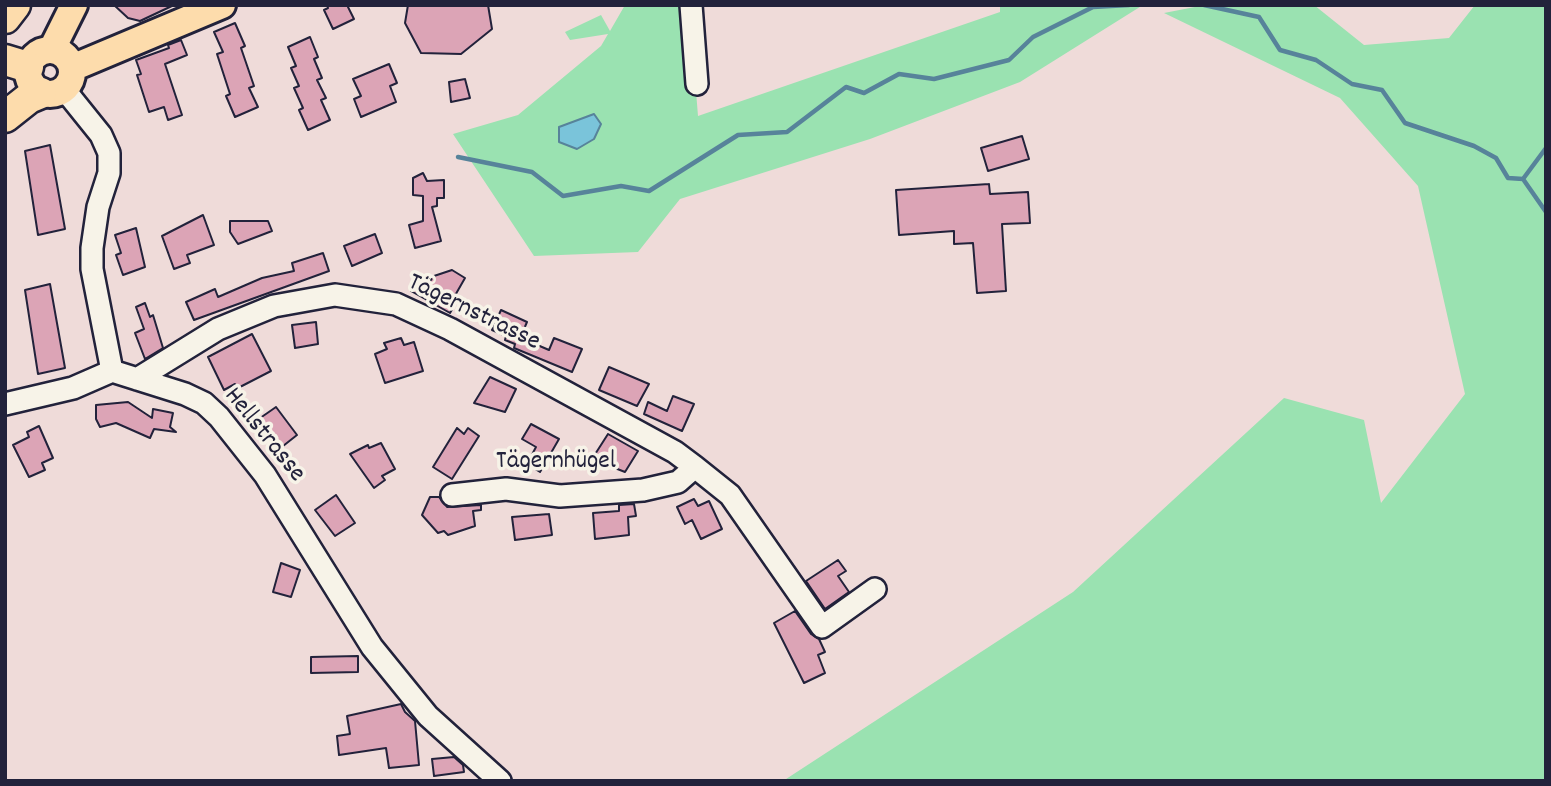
<!DOCTYPE html>
<meta charset="utf-8">
<style>
body{margin:0}
#map{position:relative;width:1551px;height:786px;overflow:hidden;background:#efdbd9;font-family:Dekko,sans-serif}
canvas{display:block}
.frame{position:absolute;inset:0;border:7px solid #22223b;pointer-events:none}
</style>
<div id="map">
<canvas width="1551" height="786"></canvas>
<div class="frame"></div>
</div>
<script>
const ctx = document.querySelector('canvas').getContext('2d');
ctx.lineJoin = 'round';
function fill(path, color) { ctx.fillStyle = color; ctx.fill(path, 'evenodd'); }
const poly = rows => new Path2D(rows.map(r => 'M' + r).join(''));
function stroke(path, color, width, dash) { ctx.strokeStyle = color; ctx.lineWidth = width; ctx.lineCap = dash ? 'butt' : 'round'; ctx.setLineDash(dash || []); ctx.stroke(path); }
function drawText(font, color, halo, rows, align = 'center') {
  ctx.font = font + ' Dekko,sans-serif'; ctx.lineWidth = 7; ctx.setLineDash([]); ctx.textBaseline = 'middle'; ctx.strokeStyle = halo; ctx.fillStyle = color; for (const [text, x, y, turn = 0] of rows) {
    ctx.save(); ctx.translate(x, y); ctx.rotate((+turn || 0) * Math.PI / 180); ctx.textAlign = isNaN(turn) ? turn : align; if (halo) ctx.strokeText(text, 0, 0); ctx.fillText(text, 0, 0); ctx.restore();
  }
}
const green = poly([
 [625,5,689,5,698,116,1000,12,1000,5,1143,5,1020,82,870,139,680,199,638,252,534,256,453,134,518,115,601,46,608,34,570,40,565,32,601,15,610,31],
 [1205,5,1314,5,1364,45,1449,38,1475,5,1546,5,1546,781,783,781,1073,592,1284,398,1364,420,1381,503,1465,394,1418,186,1340,98,1164,13]
]);
const water = poly([
 [594,114,601,124,594,139,577,149,559,142,559,127,594,114]
]);
const stream = poly([
 [1204,5,1259,17,1280,50,1316,60,1352,84,1382,90,1405,123,1474,146,1496,158,1508,178,1523,179,1546,212],
 [458,157,532,172,563,196,621,186,649,191,738,135,787,132,846,87,864,93,899,74,934,79,1009,60,1033,37,1093,7,1129,5],
 [1523,179,1546,148]
]);
const building = poly([
 [114,5,174,5,140,21,128,18,114,5],
 [327,5,347,5,354,19,333,29,324,10,328,8,327,5],
 [408,5,488,5,492,29,461,54,421,53,405,23,408,5],
 [235,23,245,46,241,48,254,86,249,88,258,107,235,117,226,96,230,94,217,54,223,52,214,32,235,23],
 [310,37,318,57,314,59,322,78,317,80,326,98,321,100,330,120,308,130,299,110,303,108,294,88,299,86,291,68,296,66,288,47,310,37],
 [181,40,187,55,165,64,182,115,168,120,164,107,149,112,137,75,141,74,136,60,169,48,168,45,181,40],
 [389,64,397,83,390,86,396,102,361,117,354,99,361,96,353,79,389,64],
 [465,79,470,98,451,102,449,82,465,79],
 [1022,136,1029,159,988,171,981,148,1022,136],
 [50,145,65,229,38,235,25,151,50,145],
 [423,173,427,181,444,180,444,198,437,198,437,206,432,207,441,241,415,248,409,225,423,221,423,196,413,195,413,178,423,173],
 [989,184,990,194,1028,192,1030,223,1002,224,1006,291,977,293,973,243,954,244,954,231,899,235,896,190,989,184],
 [203,215,214,245,187,255,190,263,174,269,162,236,203,215],
 [230,221,268,221,272,231,238,244,230,232,230,221],
 [136,228,145,267,123,275,116,255,121,253,115,235,136,228],
 [375,234,382,253,352,266,344,246,375,234],
 [323,253,329,271,194,320,186,302,215,289,218,297,262,278,294,271,292,263,323,253],
 [452,270,465,278,453,299,457,301,450,313,411,291,416,282,452,270],
 [50,284,65,368,38,374,25,290,50,284],
 [145,303,150,317,153,315,163,348,145,359,135,333,144,329,136,307,145,303],
 [501,310,527,322,521,336,528,341,549,350,554,338,582,349,572,372,514,348,515,344,505,340,506,336,492,330,501,310],
 [316,322,318,344,295,348,292,325,316,322],
 [252,334,271,371,238,388,235,384,224,390,208,357,252,334],
 [401,338,404,345,414,342,423,371,385,383,375,354,387,349,384,343,401,338],
 [609,367,649,384,637,406,599,390,609,367],
 [490,377,516,389,505,412,474,403,490,377],
 [673,396,694,404,682,431,644,414,648,402,667,411,673,396],
 [128,402,152,418,153,409,173,413,170,427,176,432,154,429,150,438,116,423,100,427,96,419,96,405,128,402],
 [276,407,297,435,278,450,267,433,262,437,253,423,276,407],
 [531,424,559,439,540,472,527,464,536,447,522,439,531,424],
 [39,426,53,458,42,463,45,470,29,477,13,445,29,437,27,432,39,426],
 [457,428,464,434,468,428,479,436,452,479,433,467,457,428],
 [608,434,638,451,625,472,592,459,608,434],
 [381,443,395,469,382,476,385,480,374,488,350,454,368,445,369,448,381,443],
 [336,495,355,523,335,536,315,510,336,495],
 [430,497,439,497,447,507,481,505,481,510,473,511,475,526,448,535,444,531,438,533,422,515,430,497],
 [694,499,698,506,709,501,722,529,701,539,692,520,685,524,677,507,694,499],
 [634,504,636,516,628,517,629,535,595,539,593,513,619,511,619,505,634,504],
 [549,514,552,535,515,540,512,517,549,514],
 [838,560,846,571,838,576,849,592,825,609,806,581,838,560],
 [281,563,300,570,291,597,273,592,281,563],
 [795,611,811,634,819,639,825,652,818,655,825,673,804,683,774,623,795,611],
 [358,656,358,672,311,673,311,657,358,656],
 [401,704,405,712,415,721,419,765,389,768,386,748,339,755,337,736,350,734,347,716,401,704],
 [454,757,463,765,464,772,434,776,432,759,454,757]
]);
const minor = poly([
 [691,5,697,84],
 [64,89,101,135,109,153,109,173,98,207,92,248,92,269,112,371],
 [112,371,185,394,204,403,219,417,265,475,372,647,428,716,500,781],
 [137,379,218,329,274,306,335,295,396,304,450,329,675,452,695,467,730,495,822,627,875,589],
 [5,404,73,388,112,371],
 [452,495,506,489,560,496,643,490,678,482,695,467]
]);
const major = poly([
 [52,49,74,5],
 '28 72a22 22 0 1 1 44 0a22 22 0 1 1-44 0Z',
 [72,68,222,5]
]);
const highway = poly([
 [5,18,15,5],
 [5,60,28,67],
 [5,117,29,98,41,93]
]);
const streetNames = [
 ["Tägernstrasse",473,314,26],
 ["Hellstrasse",263,436,51],
 ["Tägernhügel",556,463]
];
fill(green, '#9ae2b1');
fill(water, '#7ac4da');
stroke(water, '#57839a', 2);
stroke(stream, '#57839a', 4.5);
fill(building, '#dca4b6');
stroke(building, '#22223b', 2);
stroke(minor, '#22223b', 26);
stroke(major, '#22223b', 32);
stroke(highway, '#22223b', 35);
stroke(minor, '#f7f3e8', 21);
stroke(major, '#fddcac', 26);
stroke(highway, '#fddcac', 30);
drawText('26px', '#22223b', '#f7f3e8', streetNames);
</script>
